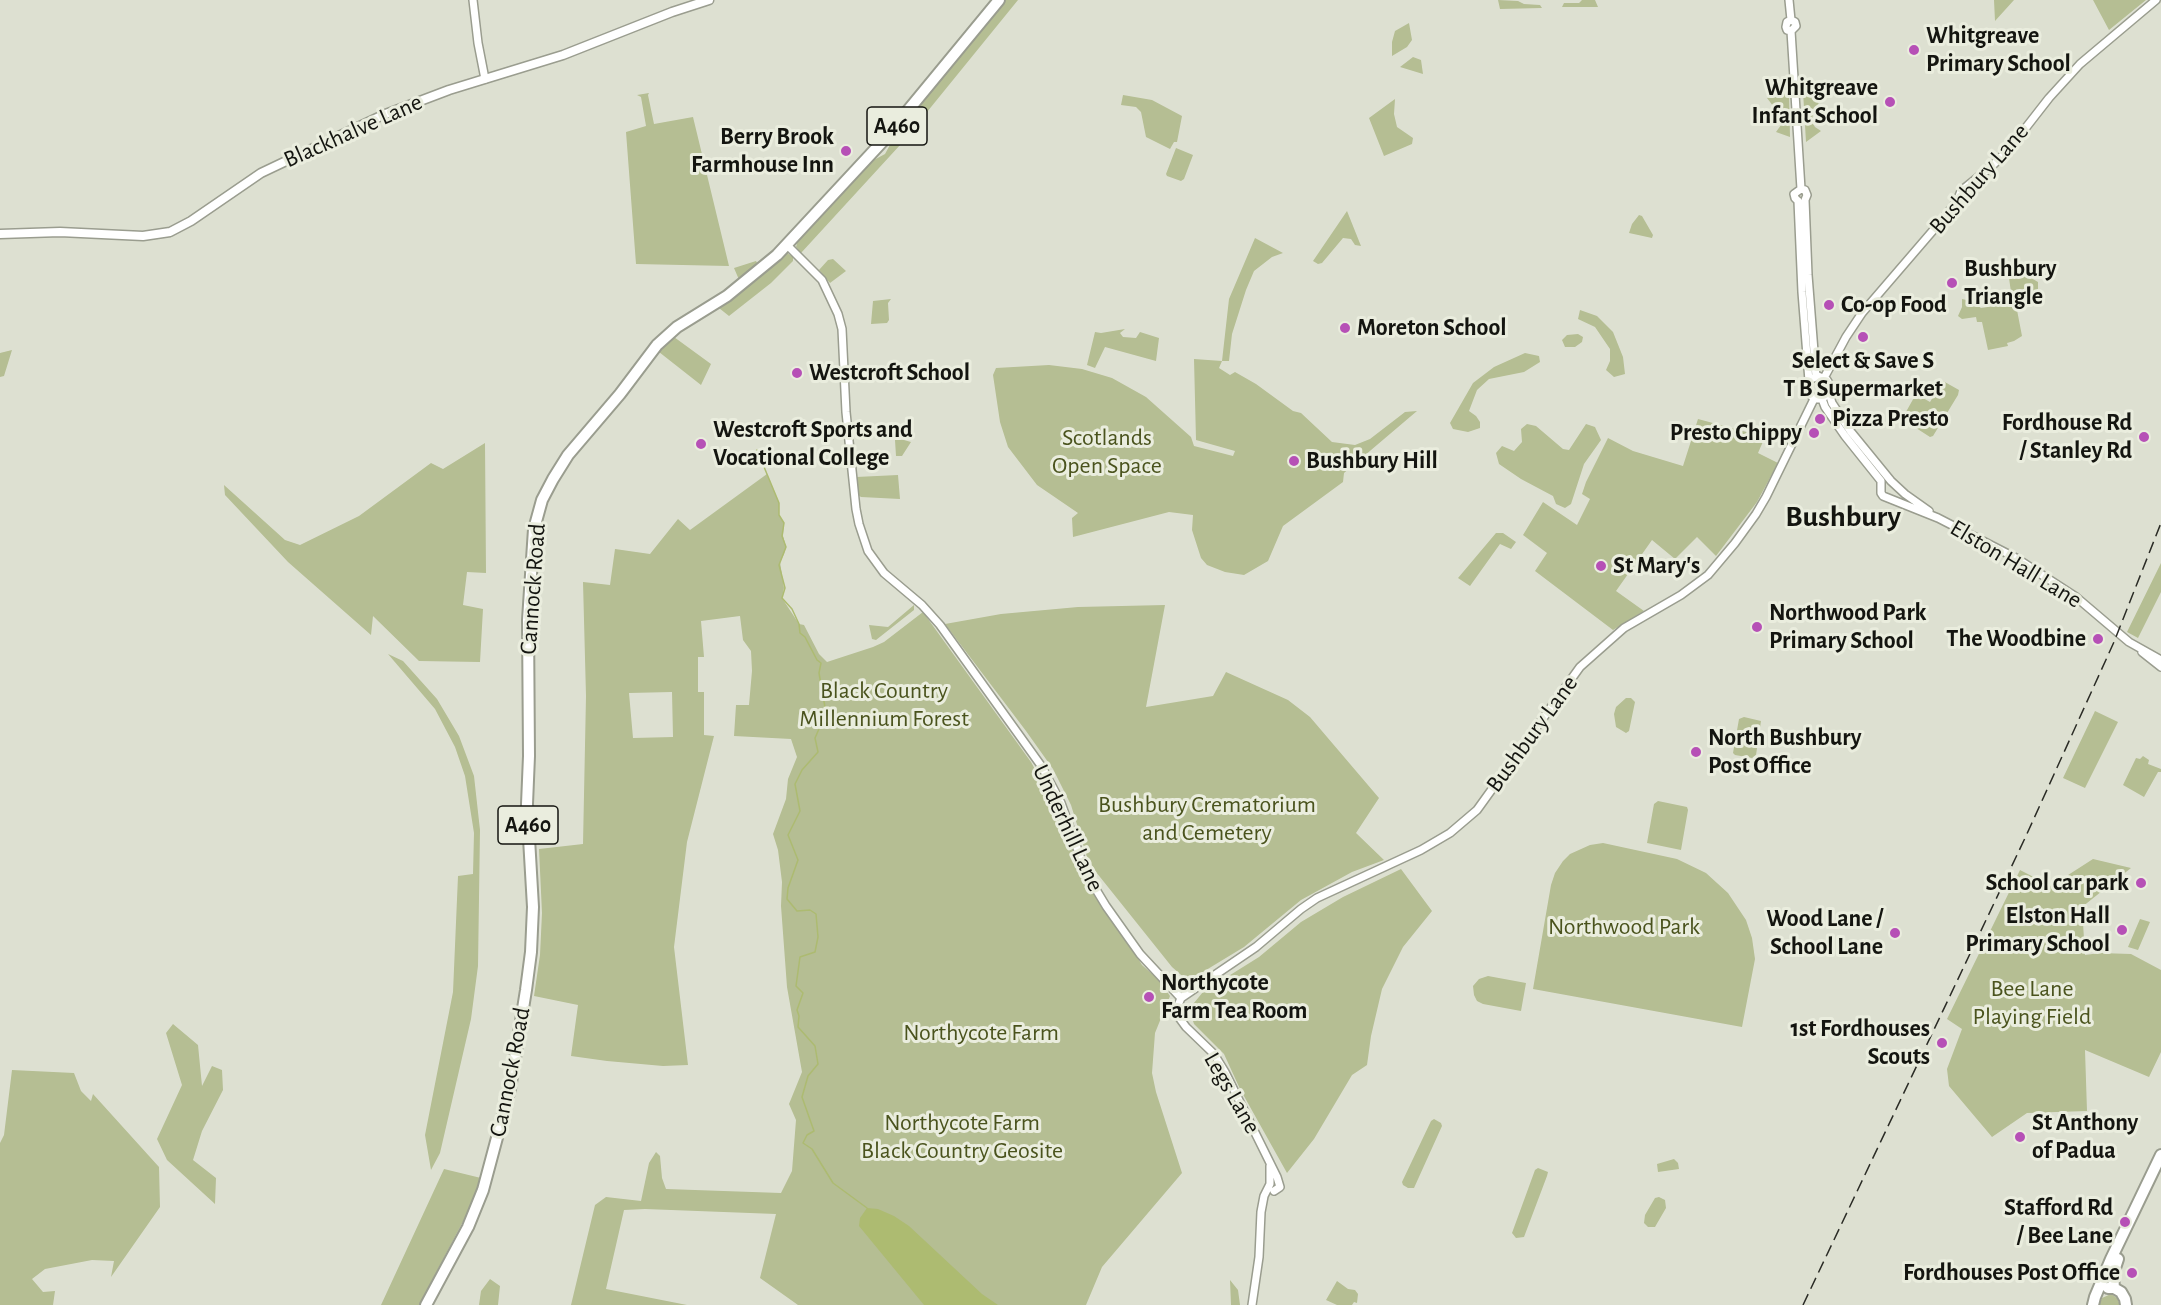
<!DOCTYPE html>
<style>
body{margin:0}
canvas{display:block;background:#dde0d1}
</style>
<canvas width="2161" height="1305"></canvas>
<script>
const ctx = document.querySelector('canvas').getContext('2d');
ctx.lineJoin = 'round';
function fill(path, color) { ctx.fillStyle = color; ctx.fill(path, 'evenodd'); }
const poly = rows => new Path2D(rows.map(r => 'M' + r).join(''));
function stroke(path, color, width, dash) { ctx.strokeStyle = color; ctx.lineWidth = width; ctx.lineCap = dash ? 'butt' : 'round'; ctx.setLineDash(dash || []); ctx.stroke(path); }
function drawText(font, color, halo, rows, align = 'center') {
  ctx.font = font + ' "Alegreya Sans",sans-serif'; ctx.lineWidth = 6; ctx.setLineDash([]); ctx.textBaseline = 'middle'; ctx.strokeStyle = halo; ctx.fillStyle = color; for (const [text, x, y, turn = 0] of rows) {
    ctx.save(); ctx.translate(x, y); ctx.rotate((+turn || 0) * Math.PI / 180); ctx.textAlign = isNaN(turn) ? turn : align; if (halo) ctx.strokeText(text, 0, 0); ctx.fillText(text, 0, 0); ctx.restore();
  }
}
const green = poly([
 [1006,0,1018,0,901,144,801,253,796,247,799,237,872,161,885,154,897,132],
 [1498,0,1518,1,1524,4,1540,5,1542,8,1500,9],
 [1582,0,1595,0,1598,7,1562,7,1564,3,1579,3],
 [1994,0,2014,0,1995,21],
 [2093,0,2146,0,2109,30],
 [1409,23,1412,40,1407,47,1392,56,1392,42,1395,31],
 [1413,57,1421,60,1423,74,1400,67],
 [1803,91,1824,95,1813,112,1812,122,1815,127,1821,131,1806,142],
 [1789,92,1790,137,1776,132,1781,125,1780,115,1767,98],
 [649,93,648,95,654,124,693,117,729,266,636,264,626,132,646,126,641,97,637,95],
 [1123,95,1152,100,1182,116,1177,142,1174,142,1170,149,1146,137,1141,112,1136,107,1121,105],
 [1395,99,1394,114,1397,127,1413,138,1412,144,1384,156,1369,118],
 [1176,148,1193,155,1184,179,1181,181,1167,176,1166,174],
 [1347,211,1361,246,1355,245,1351,239,1343,238,1322,263,1318,264,1313,261],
 [1639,215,1642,216,1653,235,1652,238,1629,233,1632,224],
 [1255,238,1283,253,1272,257,1254,271,1246,290,1232,334,1229,361,1222,361,1219,368,1230,375,1235,372,1256,384,1293,411,1301,413,1332,442,1355,445,1370,439,1405,412,1417,411,1344,473,1343,482,1283,526,1268,561,1244,575,1225,572,1207,565,1201,558,1192,530,1193,515,1169,512,1073,537,1072,518,1078,513,1037,485,1008,447,1000,422,993,375,996,368,1049,365,1082,369,1112,378,1146,397,1191,437,1194,446,1233,456,1235,451,1196,440,1194,359,1222,361,1229,299],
 [787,253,793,257,793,261,771,283,729,316,719,308],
 [833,259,846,271,830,283,819,270,828,260],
 [756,261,759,266,740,282,734,268],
 [2007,264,2038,282,2038,293,2031,295,2032,303,2021,305,2017,310,2022,336,2014,341,2007,343,2008,346,1988,350,1982,322,1977,322,1976,317,1962,319,1958,316,1962,307,1962,299,1971,301,1981,308,2008,304,2012,299],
 [891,299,888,303,889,320,887,323,871,324,873,301],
 [1580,310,1597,316,1613,332,1623,357,1625,374,1614,377,1606,370,1610,361,1610,349,1595,327,1578,319],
 [1125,329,1120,333,1123,337,1136,338,1140,332,1159,338,1156,361,1105,347,1095,368,1087,365,1095,332,1101,333],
 [1578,334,1583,337,1582,342,1575,347,1565,347,1562,340,1567,335],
 [674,337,711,364,701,385,659,352],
 [12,350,4,376,0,377,0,353],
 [1525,353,1539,356,1540,362,1524,372,1489,379,1477,390,1469,411,1476,416,1480,422,1480,428,1468,432,1453,429,1450,423,1473,383,1494,367],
 [1943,381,1959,390,1958,395,1933,436,1930,437,1902,419,1916,394,1930,402],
 [1698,419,1765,437,1758,453,1778,463,1757,502,1716,556,1697,537,1675,559,1652,540,1616,591,1644,611,1613,630,1535,571,1547,553,1523,535,1543,502,1577,525,1590,499,1582,494,1586,482,1608,438,1633,451,1683,466],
 [1527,424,1536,426,1563,449,1569,450,1586,424,1595,427,1601,440,1584,464,1571,504,1565,508,1556,504,1553,496,1521,479,1499,464,1496,453,1502,446,1514,451,1522,442,1521,429],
 [895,440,904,440,911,442,902,456,896,456],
 [485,443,486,573,467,572,463,605,483,609,480,662,419,661,373,616,371,635,288,562,225,495,224,485,285,540,300,545,359,516,431,463,443,469],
 [767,474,779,503,779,515,784,523,783,536,786,547,784,554,780,562,784,588,782,598,799,624,804,625,819,654,827,662,873,647,884,642,923,612,1031,762,1056,808,1086,877,1118,925,1142,965,1160,981,1170,996,1155,1033,1152,1073,1156,1092,1182,1173,1102,1267,1086,1305,798,1305,760,1278,776,1214,645,1209,624,1210,606,1289,687,1305,571,1305,595,1205,606,1197,641,1201,649,1163,656,1152,660,1156,662,1178,666,1189,781,1193,792,1171,796,1120,789,1104,802,1072,787,987,781,906,782,882,778,850,773,834,786,799,788,779,797,757,791,739,734,736,736,705,749,705,752,671,751,651,743,640,740,616,701,621,704,657,698,657,698,692,704,692,704,735,714,736,687,842,674,947,688,1065,663,1066,607,1061,571,1056,578,1005,534,996,540,955,542,913,539,849,583,844,586,696,583,582,610,585,615,549,650,554,678,519,690,530],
 [672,692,673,737,633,738,629,693],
 [898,475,900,499,861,497,858,495,856,477],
 [1496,533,1503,533,1516,542,1511,549,1500,544,1470,586,1458,578],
 [2161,563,2161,592,2138,638,2127,632],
 [914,605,914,610,876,640,872,639,869,625,888,627],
 [1165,605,1146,707,1213,696,1226,672,1288,700,1310,717,1379,798,1356,833,1384,860,1352,872,1301,900,1244,947,1188,981,1172,967,1096,872,1087,857,1071,805,1053,769,1026,731,945,624,1001,614,1078,607],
 [388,654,403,661,437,699,459,736,474,776,480,830,478,966,471,1019,440,1153,431,1170,425,1135,453,992,458,876,473,874,474,833,465,776,455,747,435,709],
 [1626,698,1631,698,1635,702,1629,731,1626,733,1616,727,1614,714,1616,707],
 [2095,711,2118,722,2085,788,2063,778],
 [1744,717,1761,721,1756,755,1752,758,1735,755,1733,753,1739,719],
 [2143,756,2149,760,2148,764,2161,769,2161,772,2158,772,2144,797,2123,785,2136,758,2140,759],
 [1658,801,1687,807,1688,810,1681,850,1647,843,1654,804],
 [1603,843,1677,859,1706,873,1728,893,1746,920,1752,938,1755,959,1742,1027,1533,989,1551,885,1555,873,1563,861,1570,854,1590,845],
 [2093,859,2131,868,2082,907,2085,955,2100,953,2131,954,2161,970,2161,1052,2149,1077,2085,1050,2087,1111,2027,1113,1992,1137,1949,1086,1947,1069,1962,1029,1947,1019,2020,870,2051,886],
 [1401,869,1432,911,1403,947,1382,989,1371,1036,1367,1065,1352,1075,1314,1139,1287,1173,1240,1089,1224,1054,1194,1024,1189,1009,1203,992,1259,957,1301,922,1343,897],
 [2140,919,2150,922,2138,950,2128,947],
 [1488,976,1526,983,1521,1011,1483,1004,1477,1001,1474,995,1473,986,1479,979],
 [173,1024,198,1045,202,1086,212,1066,222,1070,223,1090,202,1131,193,1160,216,1178,215,1204,167,1160,157,1139,182,1085,166,1033],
 [12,1070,74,1073,81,1091,91,1101,93,1094,159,1167,160,1207,111,1277,114,1261,92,1260,45,1269,32,1279,43,1292,55,1291,53,1305,0,1305,0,1143,4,1135],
 [1434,1119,1441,1123,1442,1126,1414,1188,1408,1188,1403,1185,1402,1182,1431,1121],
 [1674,1159,1678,1163,1679,1169,1658,1172,1657,1164],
 [1538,1168,1548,1172,1547,1176,1524,1237,1516,1238,1512,1233,1535,1170],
 [444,1169,481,1178,468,1212,419,1305,381,1305],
 [1659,1197,1665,1200,1666,1208,1655,1227,1648,1227,1644,1223,1645,1215,1655,1198],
 [490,1279,500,1286,498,1305,479,1305,481,1291],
 [1230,1280,1238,1290,1240,1305,1231,1305],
 [1337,1281,1348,1289,1355,1290,1358,1294,1357,1303,1354,1302,1352,1305,1337,1305,1326,1300],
 [2111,1294,2117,1298,2120,1305,2099,1305,2102,1298]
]);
const water = poly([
 [867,1208,878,1209,894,1216,909,1226,982,1294,998,1305,924,1305,859,1226,860,1218]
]);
const stream = poly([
 [757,450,779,503,779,515,784,523,782,536,786,547,779,565,785,588,782,598,792,609,799,624,800,633,805,637,817,660,821,663,819,673,826,713,815,738,818,752,802,770,795,784,800,811,788,835,798,860,788,888,787,899,797,911,810,910,816,914,818,937,815,952,800,957,796,986,803,993,797,1010,799,1016,798,1027,815,1046,818,1064,808,1076,802,1097,814,1131,807,1135,803,1143,812,1149,833,1183,867,1208]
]);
const minor = poly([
 [473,0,478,43,485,79],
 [1789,0,1791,20],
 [1791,20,1795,22,1796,26,1791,31],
 [1791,20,1787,22,1786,27,1787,30,1791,31],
 [1791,31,1801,189],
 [1801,189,1805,190,1807,195,1805,200,1808,275,1816,377],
 [1798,201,1802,292,1809,381],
 [1798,201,1795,198,1794,194,1801,189],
 [786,244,822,280,838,314,842,329,846,412,856,509,859,524,868,551,884,573,922,605,940,625,1042,767,1061,803,1086,873,1106,906,1140,954,1181,998],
 [1824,378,1846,337,1862,313,1942,220,1957,201,1961,191,1992,166,2010,148,2049,98,2080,64,2156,0],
 [1829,393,1822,399,1814,399,1807,391,1808,382,1811,379,1818,376,1827,380,1830,385,1829,393,1832,403,1851,432,1891,481,1905,494,1929,511],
 [1822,399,1825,407,1845,436,1881,481,1881,493,1883,496,1938,518,2016,558,2076,597,2129,642,2161,660],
 [2142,652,2161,667],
 [1181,998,1256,947,1301,909,1317,898,1421,850,1450,833,1477,810,1580,667,1624,628,1681,595,1708,575,1735,543,1756,514,1766,497,1814,399],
 [1181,998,1177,1008,1178,1016,1186,1027,1214,1054,1225,1072,1277,1177,1280,1187,1274,1191],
 [1252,1305,1259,1257,1261,1212,1264,1196,1270,1184,1270,1166]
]);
const major = poly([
 [0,234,60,232,143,236,170,232,191,221,261,173,383,115,449,90,563,55,672,12,709,0]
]);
const highway = poly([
 [2108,1288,2114,1288,2121,1292,2125,1299,2126,1305],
 [2114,1288,2113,1274,2118,1259],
 [426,1305,468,1227,483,1190,510,1089,526,990,531,952,533,907,527,804,529,756,528,620,534,529,542,500,553,479,568,455,620,394,657,345,677,327,727,296,777,255,882,142,999,0],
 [2093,1305,2095,1297,2111,1259,2161,1155]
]);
const rail = poly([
 [1803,1305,2026,836,2114,642,2161,523]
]);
const markers = [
 [1914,50,6,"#b650b6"],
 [1890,102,6,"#b650b6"],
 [846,151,6,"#b650b6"],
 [1952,283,6,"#b650b6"],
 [1829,305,6,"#b650b6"],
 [1345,328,6,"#b650b6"],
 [1863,337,6,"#b650b6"],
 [797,373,6,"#b650b6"],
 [1820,419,6,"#b650b6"],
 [1814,433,6,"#b650b6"],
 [2144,437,6,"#b650b6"],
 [701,444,6,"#b650b6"],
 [1294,461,6,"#b650b6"],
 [1601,566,6,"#b650b6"],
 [1757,627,6,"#b650b6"],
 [2098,639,6,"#b650b6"],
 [1696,752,6,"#b650b6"],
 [2141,883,6,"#b650b6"],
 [2122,930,6,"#b650b6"],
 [1895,933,6,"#b650b6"],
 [1149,997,6,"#b650b6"],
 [1942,1043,6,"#b650b6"],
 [2020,1137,6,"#b650b6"],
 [2125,1222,6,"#b650b6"],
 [2132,1273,6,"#b650b6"]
];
const shields = [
 [897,126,60],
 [528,825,60]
];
const shieldNames = [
 ["A460",897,126],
 ["A460",528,825]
];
const poiNames = [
 ["Whitgreave",1926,36],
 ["Primary School",1926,64],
 ["Whitgreave",1878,88,"right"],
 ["Infant School",1878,116,"right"],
 ["Berry Brook",834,137,"right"],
 ["Farmhouse Inn",834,165,"right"],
 ["Bushbury",1964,269],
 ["Triangle",1964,297],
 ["Co-op Food",1841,305],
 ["Moreton School",1357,328],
 ["Select & Save S",1863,361,"center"],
 ["T B Supermarket",1863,389,"center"],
 ["Westcroft School",809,373],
 ["Pizza Presto",1832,419],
 ["Fordhouse Rd",2132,423,"right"],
 ["/ Stanley Rd",2132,451,"right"],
 ["Westcroft Sports and",713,430],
 ["Vocational College",713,458],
 ["Presto Chippy",1802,433,"right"],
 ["Bushbury Hill",1306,461],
 ["St Mary's",1613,566],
 ["Northwood Park",1769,613],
 ["Primary School",1769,641],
 ["The Woodbine",2086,639,"right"],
 ["North Bushbury",1708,738],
 ["Post Office",1708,766],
 ["School car park",2129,883,"right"],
 ["Elston Hall",2110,916,"right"],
 ["Primary School",2110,944,"right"],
 ["Wood Lane /",1883,919,"right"],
 ["School Lane",1883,947,"right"],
 ["Northycote",1161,983],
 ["Farm Tea Room",1161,1011],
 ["1st Fordhouses",1930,1029,"right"],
 ["Scouts",1930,1057,"right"],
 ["St Anthony",2032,1123],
 ["of Padua",2032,1151],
 ["Stafford Rd",2113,1208,"right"],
 ["/ Bee Lane",2113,1236,"right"],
 ["Fordhouses Post Office",2120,1273,"right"]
];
const streetNames = [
 ["Blackhalve Lane",353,131,-24],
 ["Bushbury Lane",1979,179,-49],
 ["Elston Hall Lane",2016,564,31],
 ["Cannock Road",533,589,-86],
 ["Bushbury Lane",1532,734,-54],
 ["Underhill Lane",1068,828,65],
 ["Cannock Road",510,1072,-79],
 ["Legs Lane",1232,1093,60]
];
const parkNames = [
 ["Scotlands",1107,438],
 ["Open Space",1107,466],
 ["Black Country",884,691],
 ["Millennium Forest",884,719],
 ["Bushbury Crematorium",1207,805],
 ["and Cemetery",1207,833],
 ["Northwood Park",1624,927],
 ["Bee Lane",2032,989],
 ["Playing Field",2032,1017],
 ["Northycote Farm",981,1033],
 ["Northycote Farm",962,1123],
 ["Black Country Geosite",962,1151]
];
const districtNames = [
 ["Bushbury",1843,517]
];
fill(green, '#b5be93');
fill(water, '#adbb71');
stroke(stream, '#adbb71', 1.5);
stroke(minor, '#9a9d8f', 10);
stroke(major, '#9a9d8f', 11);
stroke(highway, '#9a9d8f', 14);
stroke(minor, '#fff', 7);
stroke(major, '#fff', 8);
stroke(highway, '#fff', 10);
stroke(rail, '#2b2c26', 1.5, [12, 6]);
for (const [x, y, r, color] of markers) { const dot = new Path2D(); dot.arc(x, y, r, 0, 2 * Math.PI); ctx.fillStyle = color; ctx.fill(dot); stroke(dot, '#eaedde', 2); }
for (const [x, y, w] of shields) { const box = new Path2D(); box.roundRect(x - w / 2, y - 19, w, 38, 4.5); ctx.fillStyle = '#eaedde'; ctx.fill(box); stroke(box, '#141510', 1.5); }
drawText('bold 22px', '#141510', null, shieldNames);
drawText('bold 24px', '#141510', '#eaedde', poiNames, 'left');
drawText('24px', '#141510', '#eaedde', streetNames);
drawText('24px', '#4a531d', '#eaedde', parkNames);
drawText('bold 30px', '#141510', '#eaedde', districtNames);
</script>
